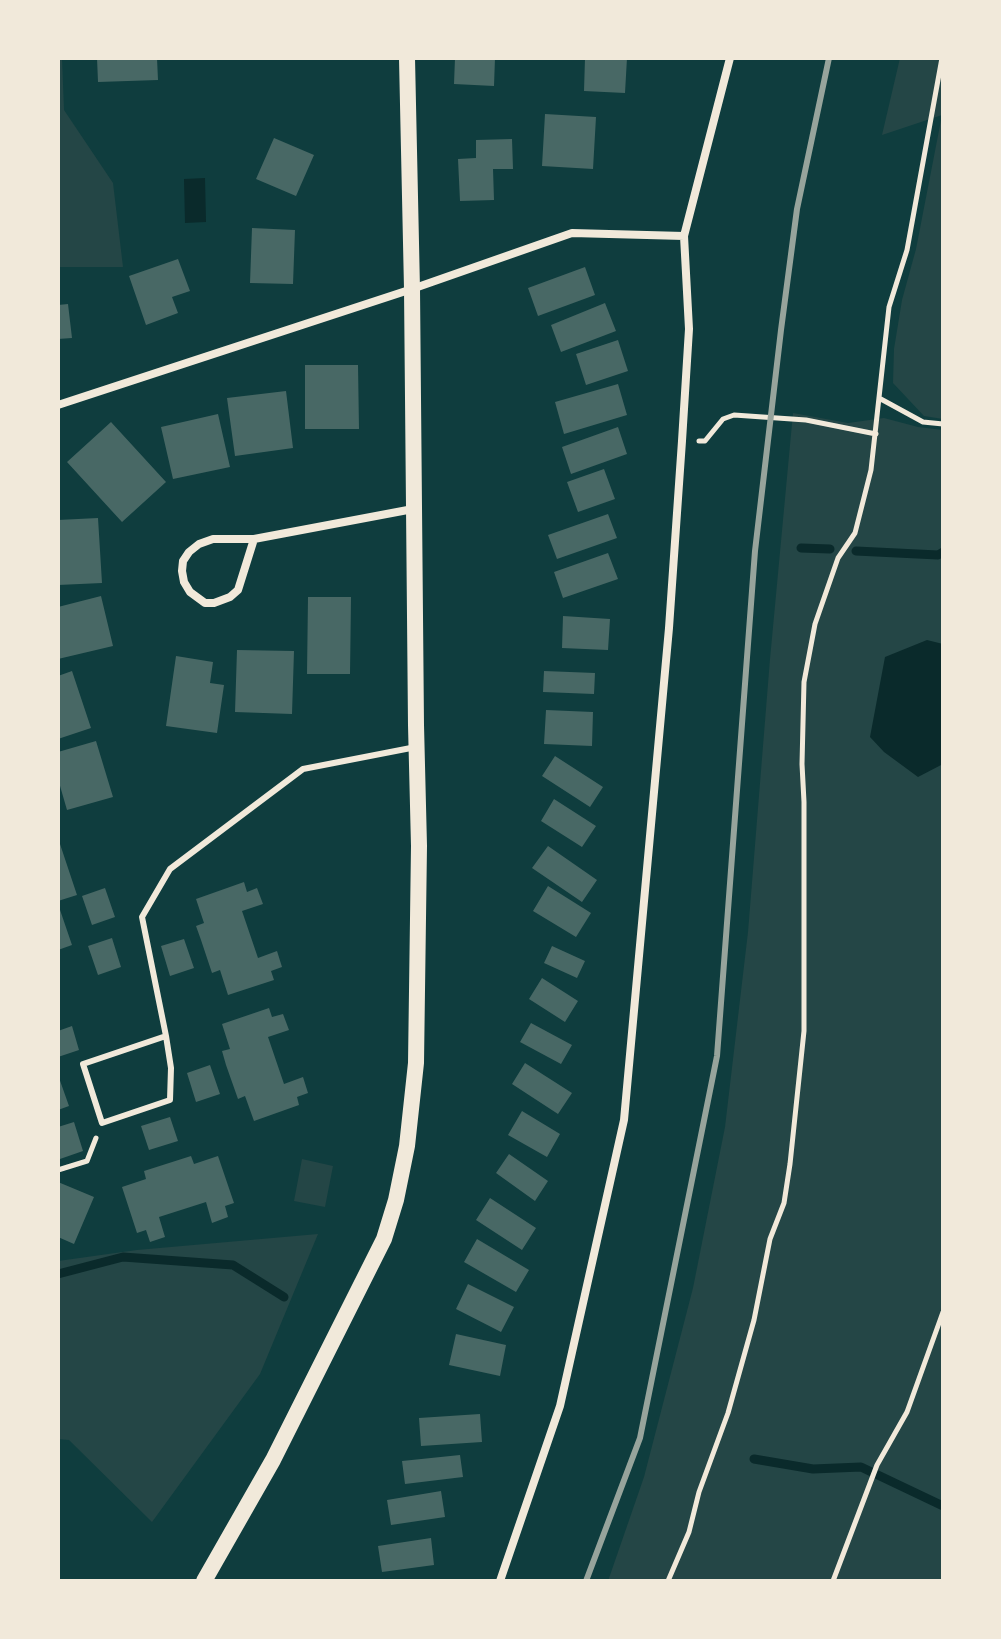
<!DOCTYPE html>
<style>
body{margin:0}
#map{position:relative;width:1001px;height:1639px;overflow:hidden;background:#0f3d3e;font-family:"Exo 2",sans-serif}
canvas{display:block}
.frame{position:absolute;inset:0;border:60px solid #f1e9da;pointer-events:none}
</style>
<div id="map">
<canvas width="1001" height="1639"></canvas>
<div class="frame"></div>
</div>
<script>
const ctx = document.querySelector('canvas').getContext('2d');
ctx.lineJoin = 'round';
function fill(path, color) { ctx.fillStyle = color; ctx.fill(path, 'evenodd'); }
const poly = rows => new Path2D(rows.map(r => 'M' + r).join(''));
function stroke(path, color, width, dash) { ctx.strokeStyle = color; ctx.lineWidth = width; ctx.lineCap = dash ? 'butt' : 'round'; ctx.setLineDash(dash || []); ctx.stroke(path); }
const green = poly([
 [58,58,62,58,64,110,113,183,123,267,58,267],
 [900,58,943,58,943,419,924,416,893,383,894,349,902,300,916,249,942,115,882,135],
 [793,413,848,423,884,418,918,427,943,430,943,1581,608,1581,644,1477,693,1288,725,1127,748,932,770,659],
 [302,1159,333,1166,325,1207,294,1201],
 [318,1234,260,1374,152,1522,69,1440,58,1439,58,1261,137,1250]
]);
const water = poly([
 [205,178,206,222,185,223,184,179],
 [927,640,943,644,943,764,918,777,884,752,870,737,885,657]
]);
const stream = poly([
 [801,548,830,549],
 [856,551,938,555,943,552],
 [58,1274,123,1257,233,1265,284,1297],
 [754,1459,813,1469,861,1467,943,1506]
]);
const building = poly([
 [97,58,157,58,158,80,98,82],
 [455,58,495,58,494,86,454,84],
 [585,58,627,58,625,93,584,91],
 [545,114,596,117,593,169,542,166],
 [274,138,314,155,296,196,256,179],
 [512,139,513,169,493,169,494,200,460,201,458,159,476,158,476,140],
 [252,228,295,230,293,284,250,283],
 [178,259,190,291,172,297,178,313,146,325,129,276],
 [585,267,595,295,538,316,528,288],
 [605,303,616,331,561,352,551,325],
 [68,304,72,338,58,339,58,305],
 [618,340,628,371,586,385,576,354],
 [305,365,358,365,359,429,305,429],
 [618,384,627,415,564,434,555,402],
 [286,391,293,448,235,456,227,398],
 [218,414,230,467,173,479,161,427],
 [111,422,166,482,122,522,67,462],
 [618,427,627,454,571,474,562,447],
 [604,469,615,499,578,512,567,482],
 [608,514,617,538,557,559,548,535],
 [98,518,102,583,58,585,58,520],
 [608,553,618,579,563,598,554,572],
 [101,596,113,646,58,659,58,607],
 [308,597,351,597,350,674,307,674],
 [563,616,610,619,608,650,562,648],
 [237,650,294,651,292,714,235,712],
 [176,656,213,662,210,683,224,685,217,733,166,726],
 [72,671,91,728,58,739,58,676],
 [544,671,595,673,594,694,543,692],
 [546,710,593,712,592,746,544,744],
 [96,741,113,797,67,810,58,779,58,752],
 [555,756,603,787,590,807,542,776],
 [554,799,596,826,582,847,541,821],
 [60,844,77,895,58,901,58,845],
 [548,846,597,880,582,902,532,868],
 [244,882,247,892,257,888,263,904,242,911,258,958,277,951,282,967,271,971,274,980,228,995,220,970,212,973,201,940,196,926,204,923,196,899],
 [548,886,591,913,576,937,533,911],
 [105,888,115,917,92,925,82,896],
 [58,904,72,945,58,950],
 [112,938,121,967,98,975,88,946],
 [184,939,194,968,170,976,161,946],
 [552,946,585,961,577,978,544,963],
 [542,978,578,1001,565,1022,529,999],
 [269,1008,272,1017,283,1014,289,1030,268,1037,284,1084,303,1077,308,1093,297,1097,299,1105,254,1121,245,1096,238,1099,226,1065,222,1051,230,1049,222,1024],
 [531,1023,572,1045,561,1064,520,1042],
 [72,1026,79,1050,58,1057,58,1031],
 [525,1063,572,1093,558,1114,512,1084],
 [210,1065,220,1094,196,1102,187,1073],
 [58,1075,69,1106,58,1110],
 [522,1111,560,1134,547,1157,508,1135],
 [170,1117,178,1141,149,1150,141,1126],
 [74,1122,83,1151,60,1159,58,1154,58,1127],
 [509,1154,548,1181,535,1201,496,1173],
 [191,1156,194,1164,218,1156,234,1203,225,1206,228,1217,212,1223,206,1202,159,1217,165,1237,150,1242,146,1230,137,1233,122,1187,146,1179,144,1171],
 [58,1182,94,1197,74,1244,58,1237],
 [490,1198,536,1228,522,1250,476,1220],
 [477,1239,529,1270,516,1292,464,1262],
 [468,1284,514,1307,501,1332,456,1309],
 [456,1334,506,1345,500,1376,449,1365],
 [480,1414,482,1442,421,1446,419,1418],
 [460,1455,463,1477,405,1484,402,1461],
 [441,1491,445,1517,391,1525,387,1500],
 [431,1538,434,1565,382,1572,378,1546]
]);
const path = poly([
 [879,398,923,422,943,424],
 [699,441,705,441,723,419,734,415,806,420,876,434],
 [58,1170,87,1161,96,1138],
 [668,1581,689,1532,699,1492,728,1413,754,1320,770,1239,784,1203,790,1164,804,1031,804,802,802,764,804,682,815,624,838,558,855,533,871,470,889,307,907,250,942,58],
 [833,1581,877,1465,907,1412,943,1312]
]);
const service = poly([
 [166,1036,83,1064,102,1123,170,1100,171,1068,166,1036,142,917,170,869,303,769,416,747]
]);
const minor = poly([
 [58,405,412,289,572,233,684,236],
 [254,539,238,590,230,597,214,603,205,603,190,592,184,582,182,571,183,561,189,552,199,544,213,539,254,539,413,509],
 [500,1581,560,1406,624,1120,669,628,682,441,689,329,684,236,730,58]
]);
const secondary = poly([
 [204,1581,273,1460,384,1239,396,1200,407,1146,416,1063,419,846,416,725,412,289,407,58]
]);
const rail = poly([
 [586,1581,640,1438,717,1056,755,551,781,330,797,209,829,58]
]);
fill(green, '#244646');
fill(water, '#0a2a2b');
stroke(stream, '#0a2a2b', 9);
fill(building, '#486865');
stroke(path, '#f1e9da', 5);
stroke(service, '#f1e9da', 6);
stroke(minor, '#f1e9da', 8);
stroke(secondary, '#f1e9da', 16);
stroke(rail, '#97a49c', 6);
</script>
